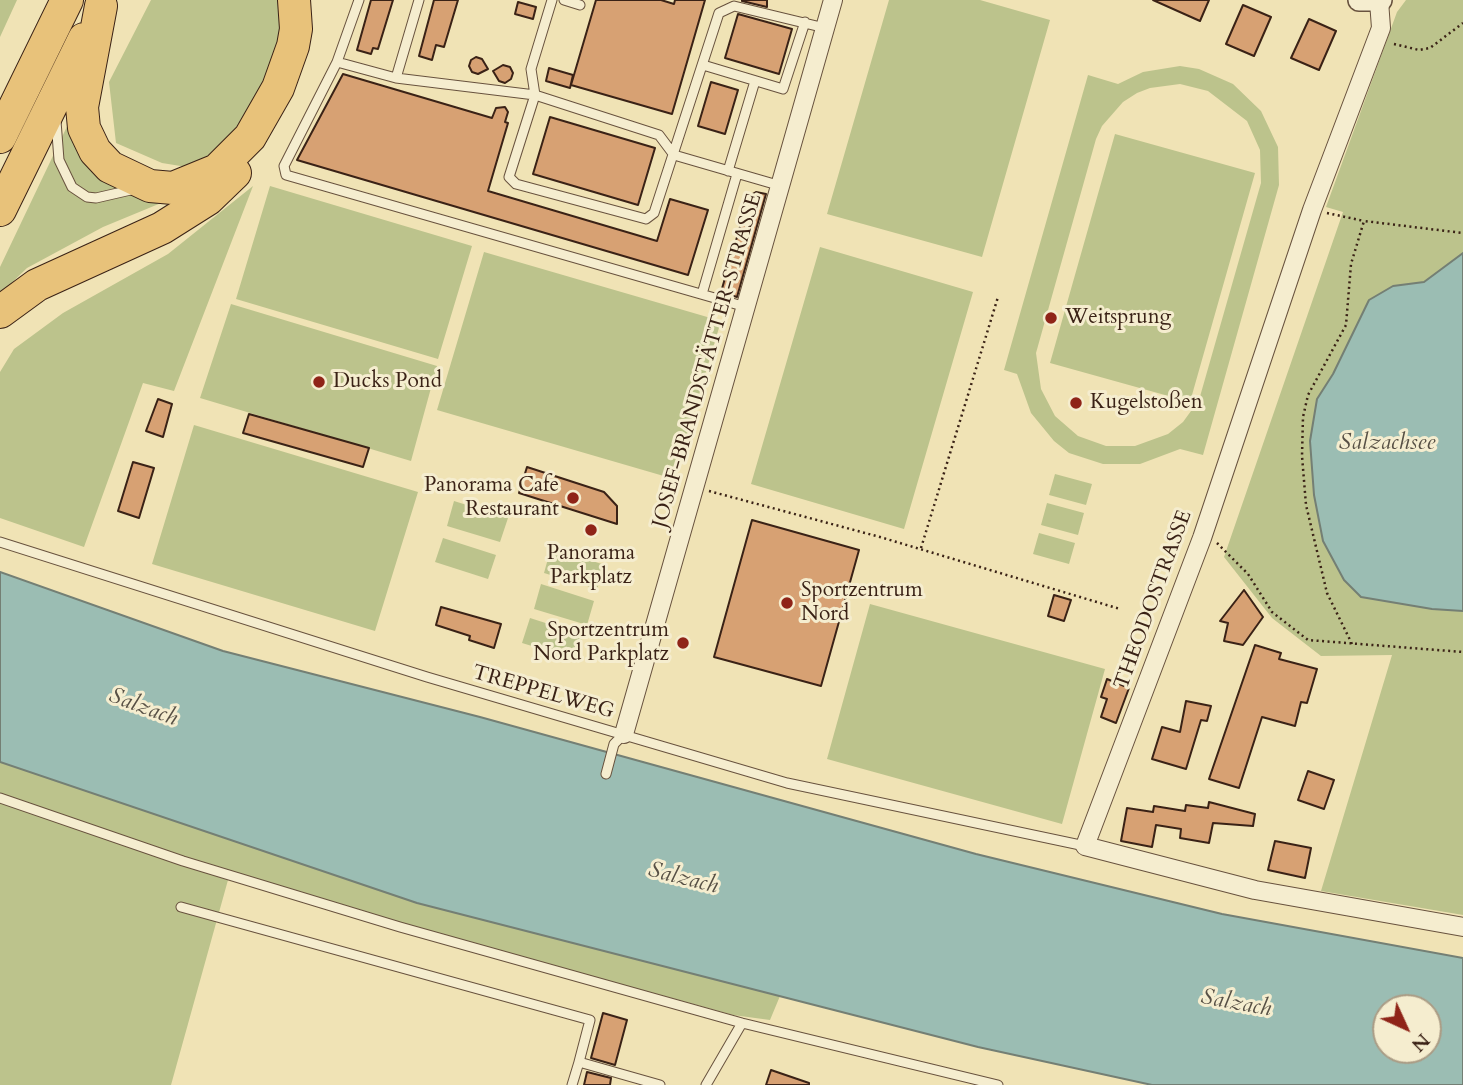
<!DOCTYPE html>
<meta charset="utf-8">
<style>
body{margin:0}
#map{position:relative;width:1463px;height:1085px;overflow:hidden;background:#f0e3b5;font-family:Cardo,serif}
canvas{display:block}
.north{position:absolute;left:1372px;top:994px;width:70px;height:70px;box-sizing:border-box;background:#f5edcf;border:2px solid #aa9c85;border-radius:50%;rotate:135deg;font-size:19px;font-weight:700;line-height:28px;text-align:center;color:#3a2216}
.north::after{content:'';display:block;margin:auto;width:24px;height:32px;background:#8f2418;clip-path:polygon(50% 0,100% 100%,50% 72%,0 100%)}
</style>
<div id="map">
<canvas width="1463" height="1085"></canvas>
<div class="north">N</div>
</div>
<script>
const ctx = document.querySelector('canvas').getContext('2d');
ctx.lineJoin = 'round';
function fill(path, color) { ctx.fillStyle = color; ctx.fill(path, 'evenodd'); }
const poly = rows => new Path2D(rows.map(r => 'M' + r).join(''));
function stroke(path, color, width, dash) { ctx.strokeStyle = color; ctx.lineWidth = width; ctx.lineCap = dash ? 'butt' : 'round'; ctx.setLineDash(dash || []); ctx.stroke(path); }
function drawText(font, color, halo, rows, align = 'center') {
  ctx.font = font + ' Cardo,serif'; ctx.lineWidth = 6; ctx.setLineDash([]); ctx.textBaseline = 'middle'; ctx.strokeStyle = halo; ctx.fillStyle = color; for (const [text, x, y, turn = 0] of rows) {
    ctx.save(); ctx.translate(x, y); ctx.rotate((+turn || 0) * Math.PI / 180); ctx.textAlign = isNaN(turn) ? turn : align; if (halo) ctx.strokeText(text, 0, 0); ctx.fillText(text, 0, 0); ctx.restore();
  }
}
const green = poly([
 [0,0,17,0,0,37],
 [151,0,280,0,282,38,255,102,217,153,193,168,162,163,116,143,109,82],
 [889,0,980,0,1050,20,982,257,827,214],
 [1406,0,1463,0,1463,253,1424,282,1393,286,1317,399,1432,609,1463,611,1463,915,1321,891,1392,655,1321,656,1272,618,1224,557,1343,212,1326,207,1397,12],
 [1180,66,1199,69,1233,84,1261,111,1278,147,1279,185,1203,455,1180,449,1140,464,1103,464,1069,453,1054,441,1031,413,1017,374,1004,370,1088,75,1118,84,1143,72],
 [1180,84,1208,91,1247,121,1260,150,1261,183,1199,400,1183,422,1168,434,1135,446,1106,446,1078,436,1055,416,1041,389,1036,353,1096,139,1102,126,1123,102,1137,93,1150,88],
 [72,116,88,158,178,196,103,227,27,268,0,294,0,267],
 [1115,134,1255,173,1190,402,1050,363],
 [253,186,174,391,143,383,84,547,0,518,0,372,14,349,63,313,168,254],
 [270,186,472,246,438,359,236,299],
 [820,247,973,292,904,529,751,484],
 [484,252,721,321,674,479,437,410],
 [231,304,437,366,411,461,200,398],
 [194,425,418,492,375,631,152,564],
 [1055,474,1092,484,1086,505,1049,495],
 [454,501,508,518,500,542,447,526],
 [1047,503,1084,513,1078,535,1041,525],
 [1039,533,1075,543,1069,564,1033,554],
 [443,538,496,555,488,579,435,562],
 [551,548,605,565,597,589,544,573],
 [541,584,594,601,587,625,534,609],
 [870,604,1105,669,1062,824,827,759],
 [530,618,583,635,575,659,522,643],
 [0,762,417,903,780,996,770,1020,733,1015,414,927,218,868,0,794],
 [0,803,228,880,171,1085,0,1085]
]);
const water = poly([
 [1463,253,1463,611,1432,609,1361,597,1344,580,1323,541,1314,495,1310,441,1317,399,1333,374,1369,300,1393,286,1424,282,1463,253],
 [0,572,223,651,480,717,976,854,1222,914,1463,958,1463,1085,1152,1085,978,1047,417,903,0,762,0,572],
 [1386,1008,1428,1008,1428,1050,1386,1050,1386,1008]
]);
const building = poly([
 [371,0,393,0,378,49,373,48,371,54,357,50,371,0],
 [434,0,458,0,444,47,436,45,432,60,419,56,434,0],
 [596,0,661,0,674,4,675,0,705,0,672,114,571,85,596,0],
 [767,0,767,7,742,1,742,0,767,0],
 [1153,0,1209,0,1200,21,1153,0],
 [518,2,536,7,533,19,515,14,518,2],
 [1243,5,1271,17,1254,56,1226,44,1243,5],
 [738,14,792,29,779,74,725,58,738,14],
 [1309,19,1336,31,1319,70,1291,58,1309,19],
 [476,57,482,59,488,69,478,74,472,72,469,66,471,60,476,57],
 [503,65,510,67,513,73,511,79,505,83,499,81,493,71,503,65],
 [549,68,573,75,570,88,546,81,549,68],
 [343,74,492,118,496,108,505,107,508,112,505,122,508,123,488,191,657,241,670,199,708,210,688,275,297,160,343,74],
 [711,82,738,90,725,134,698,126,711,82],
 [550,117,655,148,638,205,533,174,550,117],
 [756,192,766,194,737,297,721,292,749,196,756,192],
 [158,399,172,404,163,437,146,431,158,399],
 [249,414,369,448,363,467,243,433,249,414],
 [133,462,154,468,139,518,118,511,133,462],
 [527,467,604,492,617,506,617,524,519,493,527,467],
 [752,520,859,550,821,686,714,657,752,520],
 [1244,590,1263,617,1243,645,1224,641,1228,623,1220,621,1244,590],
 [1054,595,1071,600,1064,621,1048,616,1054,595],
 [441,607,501,624,494,648,469,640,470,636,436,625,441,607],
 [1255,645,1281,653,1279,659,1317,669,1307,703,1301,702,1295,726,1262,717,1239,788,1209,779,1255,645],
 [1107,679,1129,688,1116,723,1101,717,1107,699,1101,697,1107,679],
 [1186,701,1211,706,1207,721,1201,720,1186,769,1152,759,1162,727,1180,732,1186,701],
 [1308,771,1334,780,1324,809,1298,800,1308,771],
 [1209,802,1255,814,1253,826,1213,823,1209,843,1180,838,1181,829,1156,825,1152,847,1121,841,1127,808,1153,812,1154,806,1185,811,1186,805,1208,808,1209,802],
 [1275,841,1311,848,1305,878,1268,870,1275,841],
 [603,1013,627,1020,615,1065,591,1058,603,1013],
 [771,1070,809,1083,809,1085,766,1085,771,1070],
 [587,1072,611,1078,610,1085,584,1085,587,1072]
]);
const path = poly([
 [1394,44,1419,50,1430,48,1463,23],
 [1327,213,1364,221],
 [709,491,880,537,1120,609],
 [1217,543,1248,574,1272,612,1308,640,1463,652],
 [921,548,998,297],
 [1352,644,1327,593,1306,505,1302,456,1303,417,1308,395,1346,325,1351,264,1364,221,1463,233]
]);
const service = poly([
 [359,0,337,62,284,166,286,175,746,307],
 [552,0,531,69,535,95,509,177,516,184,646,219,654,213,719,13,734,6,825,28],
 [564,0,580,5],
 [337,62,396,78,535,95,659,135,674,155,781,186],
 [703,65,783,89,805,22],
 [396,78,419,0],
 [56,121,59,160,72,187,87,197,96,198,135,189],
 [728,171,755,81],
 [702,294,737,174],
 [0,542,427,677,787,783,1085,846],
 [606,774,614,744,624,734],
 [0,798,183,861,400,927,742,1023,998,1085],
 [181,907,590,1020,579,1062],
 [572,1085,579,1062,660,1085],
 [706,1085,742,1023]
]);
const minor = poly([
 [1379,1,1381,28,1312,210,1202,538,1085,846,1255,890,1463,927],
 [624,734,833,0]
]);
const tertiary = poly([
 [1359,0,1381,0]
]);
const motorway = poly([
 [101,6,82,107,84,128,95,151,110,167,150,186,173,188,217,170,250,137,278,88,293,46,296,29,294,0],
 [0,137,67,0],
 [0,210,84,39],
 [0,312,37,285,162,228,208,199,235,173]
]);
const markers = [
 [1051,318,7,"#8f2418"],
 [319,382,7,"#8f2418"],
 [1076,403,7,"#8f2418"],
 [573,498,7,"#8f2418"],
 [591,530,7,"#8f2418"],
 [787,603,7,"#8f2418"],
 [683,643,7,"#8f2418"]
];
const poiNames = [
 ["Weitsprung",1065,318],
 ["Ducks Pond",333,382],
 ["Kugelstoßen",1090,403],
 ["Panorama Cafe",559,486,"right"],
 ["Restaurant",559,510,"right"],
 ["Panorama",591,554,"center"],
 ["Parkplatz",591,578,"center"],
 ["Sportzentrum",801,591],
 ["Nord",801,615],
 ["Sportzentrum",669,631,"right"],
 ["Nord Parkplatz",669,655,"right"]
];
const streetNames = [
 ["JOSEF-BRANDSTÄTTER-STRASSE",708,361,-74],
 ["THEODOSTRASSE",1154,600,-70],
 ["TREPPELWEG",543,693,16]
];
const waterNames = [
 ["Salzachsee",1387,444],
 ["Salzach",143,708,20],
 ["Salzach",683,879,14],
 ["Salzach",1236,1004,10]
];
fill(green, '#bcc38c');
fill(water, '#9bbdb3');
stroke(water, '#747f74', 2);
fill(building, '#d7a173');
stroke(building, '#3a2216', 2);
stroke(service, '#68523e', 11);
stroke(minor, '#68523e', 20);
stroke(tertiary, '#68523e', 24);
stroke(motorway, '#3a2216', 34);
stroke(path, '#3a2216', 2.5, [2, 3.5]);
stroke(service, '#f5edcf', 9);
stroke(minor, '#f5edcf', 18);
stroke(tertiary, '#f5edcf', 21);
stroke(motorway, '#e8c27a', 32);
for (const [x, y, r, color] of markers) { const dot = new Path2D(); dot.arc(x, y, r, 0, 2 * Math.PI); ctx.fillStyle = color; ctx.fill(dot); stroke(dot, '#f5edcf', 2.5); }
drawText('21px', '#3a2216', '#f5edcf', poiNames, 'left');
drawText('21px', '#3a2216', '#f5edcf', streetNames);
drawText('italic 23px', '#575045', '#f5edcf', waterNames);
</script>
